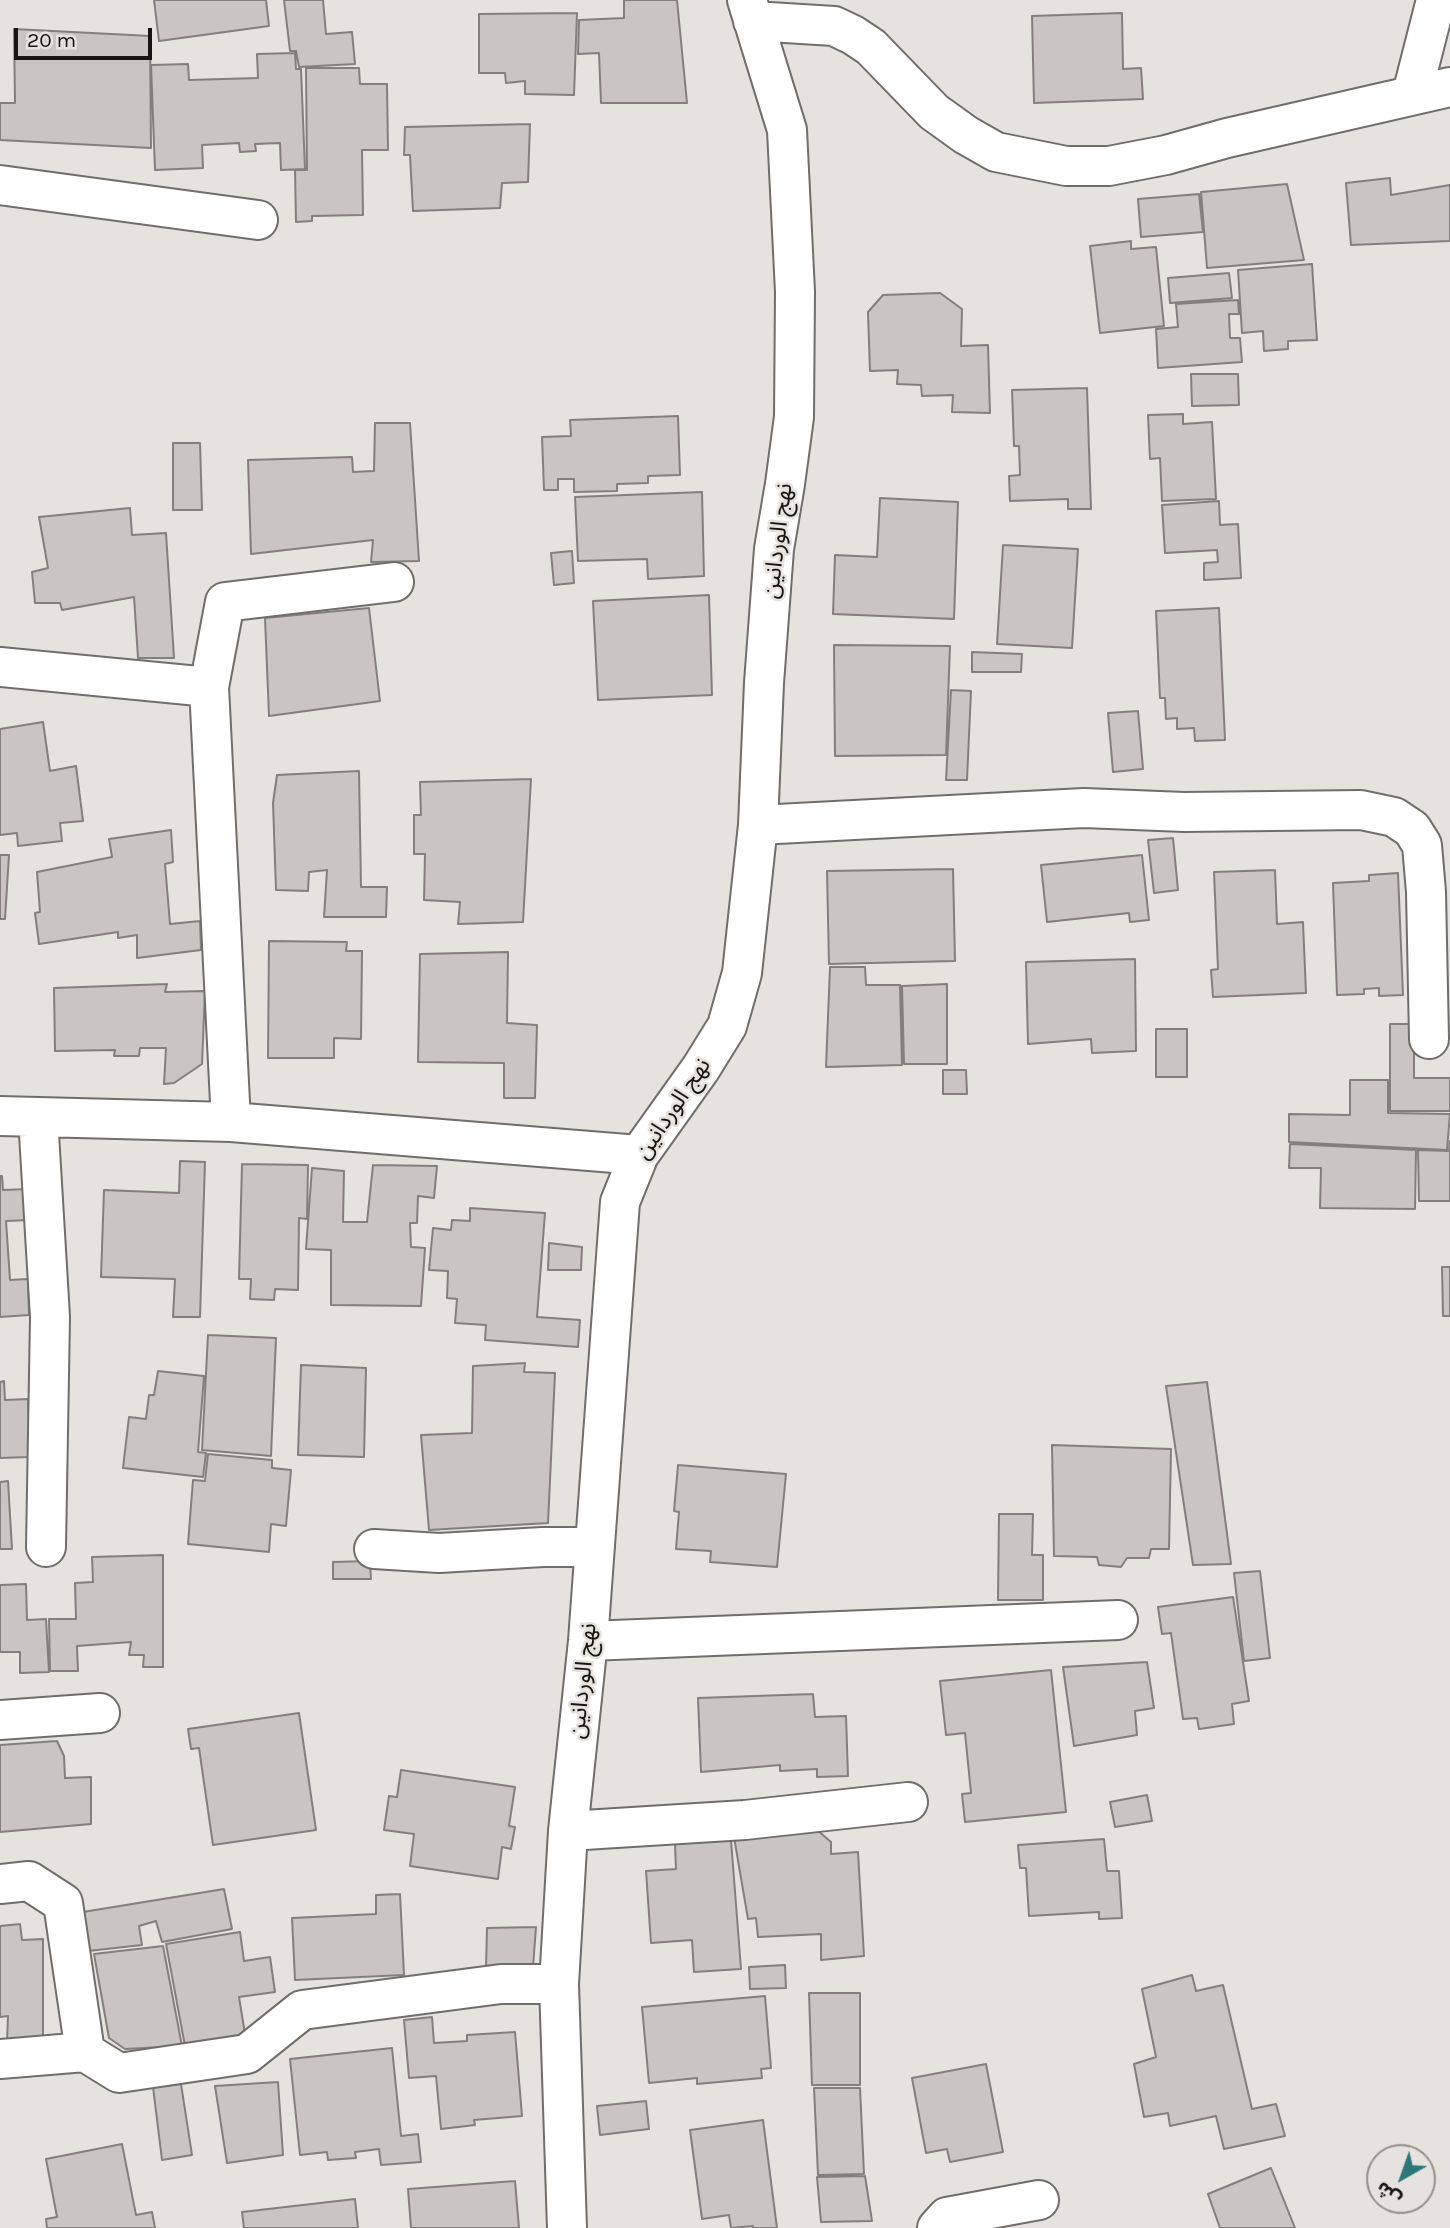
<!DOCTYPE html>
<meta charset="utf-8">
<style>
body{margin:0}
#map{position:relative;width:1450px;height:2228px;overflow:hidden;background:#e6e2de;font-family:Karla,"Noto Sans Arabic",sans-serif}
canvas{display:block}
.north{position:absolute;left:1366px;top:2144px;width:70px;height:70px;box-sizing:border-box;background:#e6e2de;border:2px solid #93908d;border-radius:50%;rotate:220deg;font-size:19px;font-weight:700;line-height:28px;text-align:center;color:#161514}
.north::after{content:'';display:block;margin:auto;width:24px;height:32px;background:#2d777a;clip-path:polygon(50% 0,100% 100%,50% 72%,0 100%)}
.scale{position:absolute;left:14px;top:28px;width:138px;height:32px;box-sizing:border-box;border:4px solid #161514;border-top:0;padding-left:9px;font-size:21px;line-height:24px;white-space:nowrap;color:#161514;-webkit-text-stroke:5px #e6e2de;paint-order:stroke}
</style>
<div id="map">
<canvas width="1450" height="2228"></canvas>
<div class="north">ش</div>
<div class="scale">20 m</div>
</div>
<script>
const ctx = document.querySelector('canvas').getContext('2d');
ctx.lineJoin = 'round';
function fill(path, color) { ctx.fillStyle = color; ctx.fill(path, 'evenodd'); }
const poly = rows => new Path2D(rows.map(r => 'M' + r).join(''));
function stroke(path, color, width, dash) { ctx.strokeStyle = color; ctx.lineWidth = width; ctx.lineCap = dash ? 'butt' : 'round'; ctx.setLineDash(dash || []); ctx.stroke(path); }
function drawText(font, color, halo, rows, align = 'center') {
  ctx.font = font + ' Karla,"Noto Sans Arabic",sans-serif'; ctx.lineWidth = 5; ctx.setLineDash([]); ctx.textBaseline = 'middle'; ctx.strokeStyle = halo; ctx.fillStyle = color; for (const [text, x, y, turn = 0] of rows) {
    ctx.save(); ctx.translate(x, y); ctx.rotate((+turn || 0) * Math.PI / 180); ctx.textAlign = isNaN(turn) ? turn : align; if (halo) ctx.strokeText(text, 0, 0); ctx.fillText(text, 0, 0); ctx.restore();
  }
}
const building = poly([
 [154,0,266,0,269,26,159,41,154,0],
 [284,0,323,0,326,34,352,32,355,64,299,67,296,51,290,51,284,0],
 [624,0,677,0,687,103,601,103,599,53,578,54,579,20,624,18,624,0],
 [577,13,574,95,525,94,525,81,506,83,505,73,479,73,479,14,577,13],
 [1122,13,1123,69,1141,68,1143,99,1034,103,1032,16,1122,13],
 [14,29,150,36,151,148,0,140,0,103,15,103,14,29],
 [295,53,296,69,301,69,305,169,281,170,280,143,255,144,256,151,240,152,239,143,202,145,203,168,155,170,151,65,188,64,189,80,258,78,257,54,295,53],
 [306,68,359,68,360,84,387,84,388,150,362,150,363,215,312,216,312,221,296,222,295,170,307,170,306,68],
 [530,124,528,182,502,183,500,208,413,211,410,155,404,155,405,127,530,124],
 [1390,178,1391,195,1450,185,1450,241,1351,245,1346,183,1390,178],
 [1287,184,1304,260,1207,268,1201,192,1287,184],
 [1199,194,1203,232,1141,237,1138,199,1199,194],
 [1131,241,1131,249,1156,247,1164,326,1100,333,1090,246,1131,241],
 [1312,264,1317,340,1288,341,1288,349,1264,351,1263,331,1242,333,1238,270,1312,264],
 [1229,273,1232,298,1170,303,1168,278,1229,273],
 [940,293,962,309,961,346,988,345,990,413,952,412,953,395,922,396,921,385,897,384,898,370,870,371,868,312,883,295,940,293],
 [1238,300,1239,314,1229,314,1230,338,1240,338,1242,362,1158,368,1156,329,1178,327,1176,304,1238,300],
 [1191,374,1238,374,1239,405,1192,406,1191,374],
 [1087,388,1091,509,1068,509,1068,499,1010,501,1009,476,1020,475,1019,446,1014,446,1012,390,1087,388],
 [1183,414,1183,424,1212,422,1216,499,1162,501,1160,458,1150,459,1148,415,1183,414],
 [678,416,680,475,648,476,648,483,617,484,617,491,574,492,574,479,558,479,558,490,544,490,542,437,571,436,570,420,678,416],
 [375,423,410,423,419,561,371,562,373,540,251,554,248,460,352,457,353,472,374,471,375,423],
 [173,443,200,443,202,510,173,510,173,443],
 [702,492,704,576,648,579,647,559,578,561,575,497,702,492],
 [880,498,958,502,954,619,833,614,835,555,877,557,880,498],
 [1219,501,1220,525,1238,524,1241,578,1204,580,1204,563,1218,562,1217,550,1165,553,1162,505,1219,501],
 [130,508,132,535,166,533,174,658,138,658,134,597,62,610,60,603,35,603,32,572,48,568,39,517,130,508],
 [1003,545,1078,549,1072,648,997,644,1003,545],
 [572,551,574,583,554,585,551,553,572,551],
 [709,595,712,695,598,700,593,601,709,595],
 [369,608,380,701,269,716,265,618,369,608],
 [1219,608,1225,740,1195,741,1194,728,1177,729,1177,718,1166,719,1165,698,1160,698,1156,611,1219,608],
 [834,645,950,646,946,755,835,756,834,645],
 [972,652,1022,654,1021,672,972,672,972,652],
 [951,690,971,691,967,780,946,780,951,690],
 [1138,711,1143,769,1113,772,1108,713,1138,711],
 [43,722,50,771,76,766,83,821,60,823,62,841,18,846,17,833,0,835,0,729,43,722],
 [359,771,361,887,387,887,386,917,324,917,327,870,309,872,308,891,276,890,273,803,277,775,359,771],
 [531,779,523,922,458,924,460,902,424,900,425,854,414,854,414,815,421,815,420,782,531,779],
 [171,830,173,862,165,864,170,924,200,921,201,950,137,958,137,935,118,938,118,932,39,944,35,913,40,912,37,872,112,857,109,839,171,830],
 [1173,838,1178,890,1154,893,1148,840,1173,838],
 [0,855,9,855,5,919,0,919,0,855],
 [1142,855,1149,920,1130,922,1129,913,1047,922,1041,865,1142,855],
 [953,869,955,961,829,964,827,871,953,869],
 [1275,870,1277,924,1303,922,1306,993,1213,997,1211,970,1218,969,1214,872,1275,870],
 [1398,873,1403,995,1379,996,1379,988,1364,989,1364,994,1337,995,1333,883,1369,881,1369,875,1398,873],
 [269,941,347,942,346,951,362,951,361,1039,334,1038,334,1058,268,1058,269,941],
 [508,952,507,1023,537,1025,535,1098,504,1098,504,1063,418,1062,420,954,508,952],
 [1135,959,1136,1051,1092,1053,1091,1039,1028,1044,1026,962,1135,959],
 [830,967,865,967,866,985,900,985,902,1065,826,1067,830,967],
 [167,984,165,992,205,991,202,1064,174,1083,164,1084,166,1048,140,1048,139,1056,114,1056,115,1050,55,1051,54,988,167,984],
 [947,984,947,1064,904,1064,902,986,947,984],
 [1390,1024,1414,1024,1414,1078,1450,1078,1450,1111,1390,1111,1390,1024],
 [1156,1029,1187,1029,1187,1077,1156,1077,1156,1029],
 [943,1070,966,1070,967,1094,943,1094,943,1070],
 [1350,1080,1388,1080,1388,1113,1450,1114,1447,1150,1289,1142,1289,1114,1350,1115,1350,1080],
 [1450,1141,1450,1201,1419,1201,1418,1150,1449,1151,1450,1141],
 [1290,1144,1416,1150,1415,1209,1320,1208,1321,1168,1289,1168,1290,1144],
 [180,1161,205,1162,200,1317,173,1317,175,1279,101,1277,104,1190,179,1193,180,1161],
 [242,1164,308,1165,307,1219,299,1218,298,1290,275,1289,274,1300,250,1299,251,1279,239,1279,242,1164],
 [373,1165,437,1166,434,1198,418,1196,417,1223,410,1223,411,1247,425,1248,421,1306,331,1305,331,1250,306,1249,312,1168,344,1171,343,1222,367,1222,373,1165],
 [0,1176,2,1176,3,1190,29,1189,31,1220,6,1221,10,1280,28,1279,29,1315,0,1317,0,1176],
 [470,1208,545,1213,537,1317,580,1320,578,1347,485,1340,486,1325,455,1323,457,1299,447,1298,448,1271,429,1270,433,1228,451,1230,452,1220,470,1221,470,1208],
 [549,1243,582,1247,581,1270,548,1270,549,1243],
 [1442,1267,1450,1267,1450,1316,1443,1316,1442,1267],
 [208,1335,276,1338,271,1456,202,1450,208,1335],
 [525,1363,524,1372,555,1373,548,1523,429,1530,421,1435,472,1433,473,1366,525,1363],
 [301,1365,366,1368,364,1457,298,1455,301,1365],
 [158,1371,204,1376,198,1452,206,1453,203,1477,123,1468,129,1417,146,1419,149,1395,154,1395,158,1371],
 [4,1381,5,1400,28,1399,30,1457,0,1458,0,1382,4,1381],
 [1207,1382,1231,1564,1193,1565,1166,1386,1207,1382],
 [1052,1445,1171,1449,1169,1549,1151,1549,1149,1558,1127,1558,1121,1567,1099,1565,1097,1557,1054,1556,1052,1445],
 [208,1454,272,1460,272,1468,291,1470,286,1526,271,1524,269,1552,188,1544,193,1480,205,1481,208,1454],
 [678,1465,786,1474,777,1567,710,1562,711,1551,676,1549,679,1512,674,1511,678,1465],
 [8,1481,12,1549,0,1549,0,1482,8,1481],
 [999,1514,1033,1514,1032,1555,1043,1555,1043,1600,998,1600,999,1514],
 [163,1555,163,1667,143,1667,144,1655,129,1655,131,1642,77,1646,78,1671,50,1671,49,1619,76,1619,75,1583,93,1582,92,1557,163,1555],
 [370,1561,371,1579,333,1579,333,1562,370,1561],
 [1260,1571,1270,1658,1244,1661,1234,1573,1260,1571],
 [26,1584,27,1620,46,1619,49,1672,20,1673,20,1652,0,1652,0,1585,26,1584],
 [1233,1597,1249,1701,1232,1704,1234,1724,1199,1729,1197,1718,1183,1719,1171,1633,1162,1634,1158,1607,1233,1597],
 [1147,1662,1154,1708,1135,1711,1137,1735,1074,1746,1063,1667,1147,1662],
 [1051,1670,1066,1812,965,1822,962,1794,971,1793,965,1733,946,1735,940,1681,1051,1670],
 [813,1694,815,1717,846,1716,848,1776,817,1777,817,1769,780,1771,780,1765,701,1772,698,1698,813,1694],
 [299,1713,316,1830,213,1845,199,1748,191,1749,188,1729,299,1713],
 [57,1741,64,1756,65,1778,91,1777,91,1824,0,1832,0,1745,57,1741],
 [401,1770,515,1787,509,1826,515,1827,511,1849,502,1847,498,1879,410,1866,414,1834,384,1830,389,1796,397,1797,401,1770],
 [1147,1795,1152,1821,1115,1827,1110,1802,1147,1795],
 [817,1830,831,1842,831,1854,858,1852,864,1956,821,1960,821,1934,758,1937,756,1918,748,1919,734,1837,817,1830],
 [1104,1839,1107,1871,1119,1871,1122,1918,1099,1919,1099,1912,1029,1916,1026,1868,1020,1868,1018,1845,1104,1839],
 [731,1840,741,1969,694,1972,692,1940,651,1943,646,1871,676,1869,675,1844,731,1840],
 [224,1889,232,1929,162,1942,156,1921,139,1926,142,1945,88,1951,83,1912,224,1889],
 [400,1894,404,1975,295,1980,292,1918,376,1914,376,1895,400,1894],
 [20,1924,22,1940,43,1939,43,2036,7,2041,8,2016,0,2017,0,1926,20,1924],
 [536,1927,533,1967,486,1968,487,1928,536,1927],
 [240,1932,244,1961,270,1957,275,1992,239,1997,245,2034,185,2046,166,1944,240,1932],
 [163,1946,182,2046,125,2049,109,2038,94,1954,163,1946],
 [785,1965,786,1988,750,1989,749,1967,785,1965],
 [1192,1975,1196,1991,1223,1985,1252,2109,1276,2104,1285,2136,1224,2149,1216,2116,1170,2126,1168,2113,1144,2117,1134,2064,1156,2057,1142,1989,1192,1975],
 [809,1993,860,1993,860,2085,812,2085,809,1993],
 [765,1996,771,2068,761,2069,762,2078,697,2084,697,2078,649,2083,642,2007,765,1996],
 [432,2017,434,2043,467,2041,467,2035,515,2032,522,2116,474,2120,475,2125,441,2129,436,2076,409,2078,404,2020,432,2017],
 [392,2048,401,2136,418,2134,421,2162,381,2165,379,2149,355,2152,356,2158,328,2160,327,2152,300,2155,290,2059,392,2048],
 [986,2064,1003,2152,950,2162,947,2149,926,2153,912,2078,986,2064],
 [278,2082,283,2155,227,2163,215,2086,278,2082],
 [181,2084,192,2155,162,2160,153,2087,181,2084],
 [814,2088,860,2088,864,2174,818,2175,814,2088],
 [646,2101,649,2129,600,2135,597,2106,646,2101],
 [763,2120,777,2228,753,2228,753,2226,731,2228,729,2215,702,2219,690,2130,763,2120],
 [122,2144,136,2215,152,2212,155,2228,47,2228,46,2219,57,2217,46,2159,122,2144],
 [1271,2168,1295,2228,1220,2228,1208,2194,1271,2168],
 [865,2176,872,2221,821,2222,817,2177,865,2176],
 [515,2181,519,2228,411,2228,408,2189,515,2181],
 [355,2199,358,2228,244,2228,242,2212,355,2199]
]);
const minor = poly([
 [753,21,834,26,853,35,871,47,934,112,966,135,996,152,1066,166,1109,166,1166,155,1227,138,1450,87],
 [1412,94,1436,0],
 [0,185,258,220],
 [0,667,209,687,231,1122],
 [209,687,225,602,394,582],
 [758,825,1084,808,1184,812,1361,810,1394,817,1412,829,1422,845,1426,892,1429,1039],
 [0,1116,231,1122,639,1155],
 [38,1117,50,1317,46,1547],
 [374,1549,439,1553,543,1547,595,1547],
 [588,1641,1118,1620],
 [0,1720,100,1713],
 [568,1831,745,1820,908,1802],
 [0,1884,29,1881,63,1903,85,2052],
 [0,2059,85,2052,119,2073,247,2054,302,2010,501,1984,559,1984],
 [567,2228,559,1984,568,1831,588,1641,620,1202,639,1155,701,1068,727,1026,742,973,758,825,764,683,774,549,785,484,794,417,795,292,787,130,747,0],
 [937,2228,947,2217,1039,2200]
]);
const streetNames = [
 ["نهج الوردانين",778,541,-83],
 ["نهج الوردانين",673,1109,-56],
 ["نهج الوردانين",583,1681,-84]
];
fill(building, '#cac4c3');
stroke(building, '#847f7e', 2);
stroke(minor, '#706d6a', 42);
stroke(minor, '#fff', 38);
drawText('23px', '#161514', '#e6e2de', streetNames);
</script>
